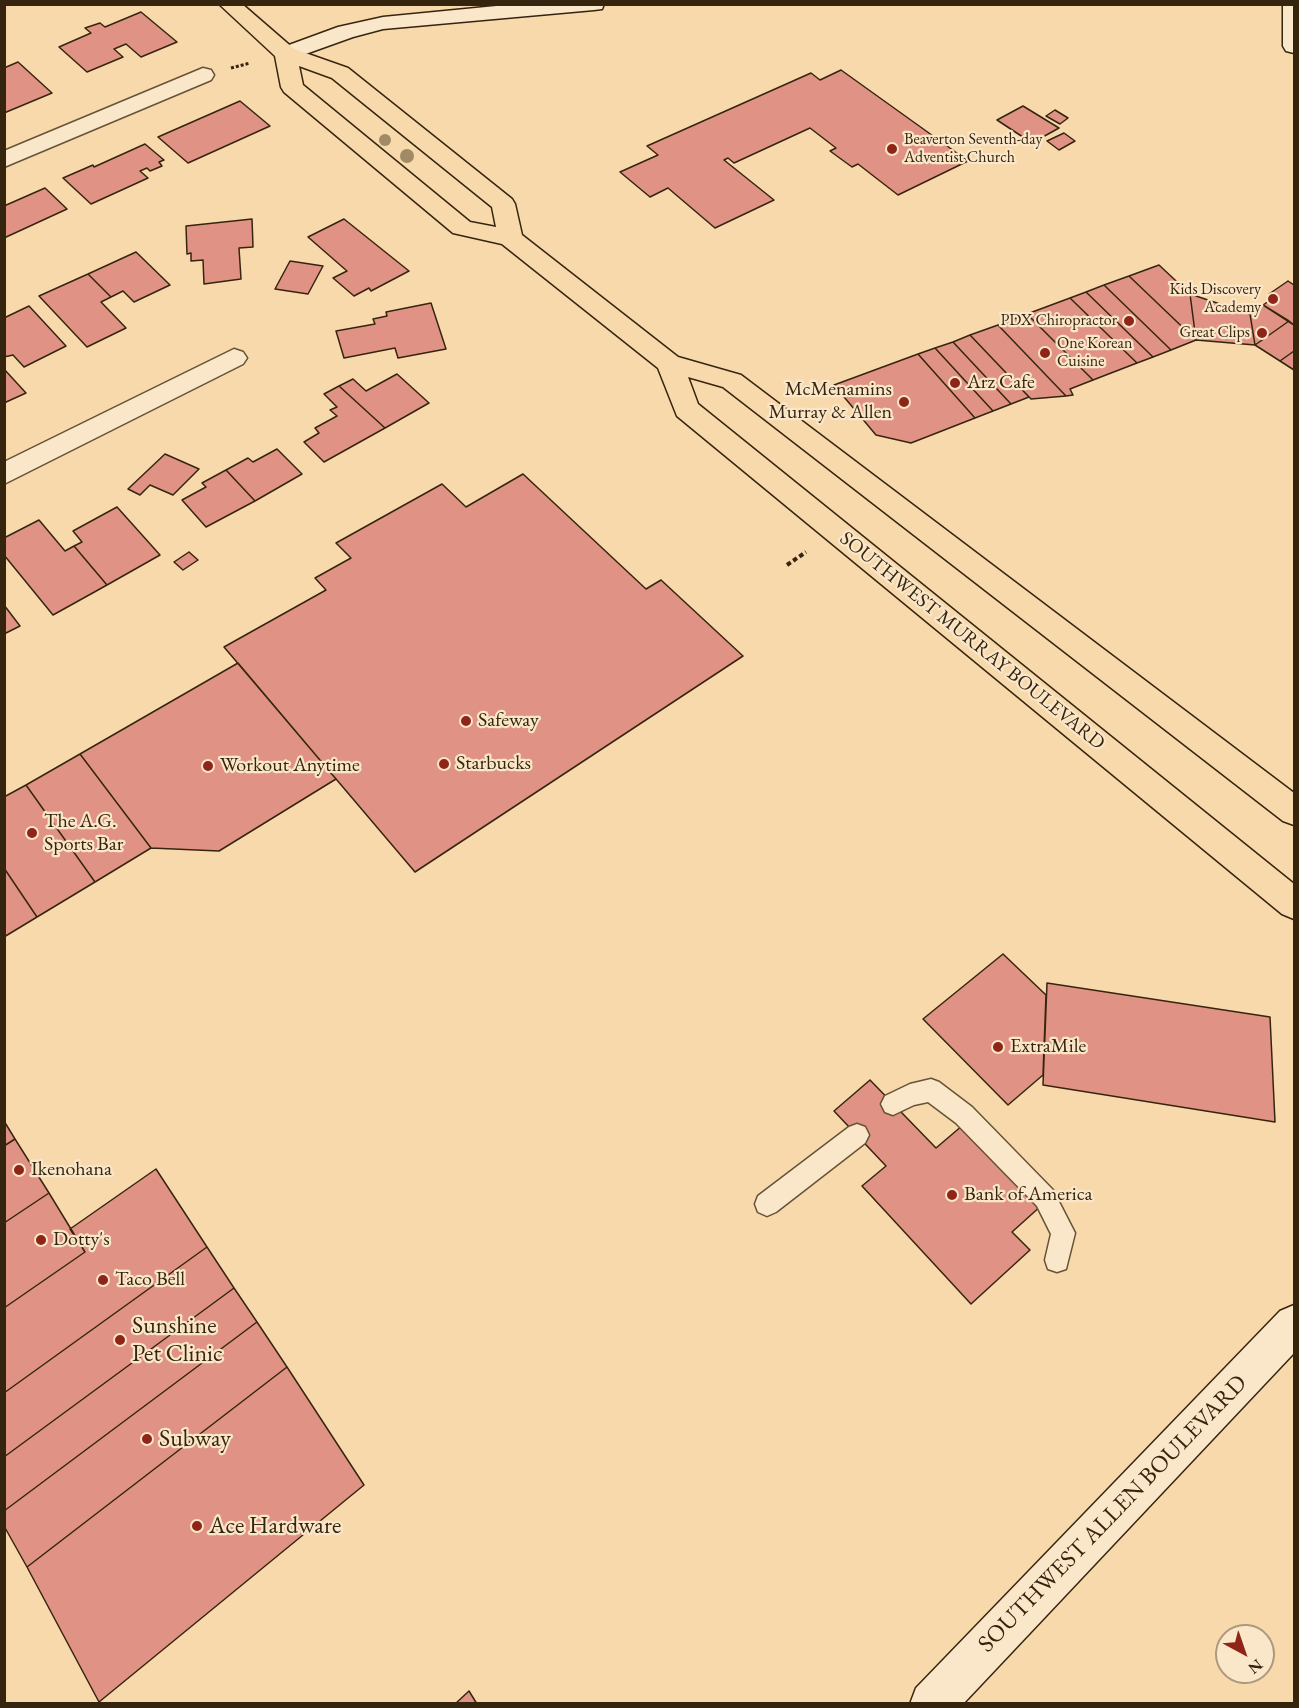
<!DOCTYPE html>
<style>
body{margin:0}
#map{position:relative;width:1299px;height:1708px;overflow:hidden;background:#f7d9ac;font-family:"EB Garamond",serif}
canvas{display:block}
.frame{position:absolute;inset:0;border:6px solid #36250e;pointer-events:none}
.north{position:absolute;left:1215px;top:1624px;width:60px;height:60px;box-sizing:border-box;background:#fae6c9;border:2px solid #ac997e;border-radius:50%;rotate:140deg;font-size:16px;font-weight:700;line-height:24px;text-align:center;color:#36250e}
.north::after{content:'';display:block;margin:auto;width:21px;height:27px;background:#8f2418;clip-path:polygon(50% 0,100% 100%,50% 72%,0 100%)}
</style>
<div id="map">
<canvas width="1299" height="1708"></canvas>
<div class="frame"></div>
<div class="north">N</div>
</div>
<script>
const ctx = document.querySelector('canvas').getContext('2d');
ctx.lineJoin = 'round';
function fill(path, color) { ctx.fillStyle = color; ctx.fill(path, 'evenodd'); }
const poly = rows => new Path2D(rows.map(r => 'M' + r).join(''));
function stroke(path, color, width, dash) { ctx.strokeStyle = color; ctx.lineWidth = width; ctx.lineCap = dash ? 'butt' : 'round'; ctx.setLineDash(dash || []); ctx.stroke(path); }
function drawText(font, color, halo, rows, align = 'center') {
  ctx.font = font + ' "EB Garamond",serif'; ctx.lineWidth = 4.5; ctx.setLineDash([]); ctx.textBaseline = 'middle'; ctx.strokeStyle = halo; ctx.fillStyle = color; for (const [text, x, y, turn = 0] of rows) {
    ctx.save(); ctx.translate(x, y); ctx.rotate((+turn || 0) * Math.PI / 180); ctx.textAlign = isNaN(turn) ? turn : align; if (halo) ctx.strokeText(text, 0, 0); ctx.fillText(text, 0, 0); ctx.restore();
  }
}
const building = poly([
 [141,12,177,42,141,57,126,44,114,49,123,57,87,72,59,47,91,33,85,28,100,23,105,27,141,12],
 [18,62,52,93,4,113,4,68,18,62],
 [841,70,968,161,898,195,858,164,852,167,830,151,836,148,810,128,734,163,728,158,724,160,774,200,715,228,668,188,650,197,620,172,658,155,647,146,811,73,820,80,841,70],
 [240,101,270,126,188,163,158,137,240,101],
 [1023,106,1059,128,1032,143,997,120,1023,106],
 [1055,110,1068,118,1060,124,1046,116,1055,110],
 [1064,133,1075,141,1059,150,1047,141,1064,133],
 [145,144,164,160,159,162,162,166,150,171,147,168,140,171,148,178,91,204,63,178,93,165,94,167,145,144],
 [45,188,67,209,4,238,4,206,45,188],
 [252,219,253,247,239,248,241,279,204,284,203,260,191,261,191,253,187,254,186,226,252,219],
 [344,219,409,271,371,291,369,288,354,296,333,278,347,271,308,237,344,219],
 [136,252,170,285,134,302,123,291,111,297,88,274,136,252],
 [290,261,323,266,308,294,275,289,290,261],
 [1159,265,1190,294,1196,340,1129,276,1159,265],
 [88,274,111,297,101,302,126,328,87,347,39,296,88,274],
 [1129,276,1196,340,1171,350,1104,285,1129,276],
 [1288,281,1294,285,1294,325,1263,305,1275,297,1269,294,1288,281],
 [1104,285,1171,350,1153,357,1086,292,1104,285],
 [1086,292,1153,357,1137,363,1070,298,1086,292],
 [1190,294,1250,314,1255,345,1196,340,1190,294],
 [1070,298,1137,363,1093,380,1027,314,1070,298],
 [431,303,446,349,398,358,395,348,344,358,336,331,375,324,373,319,387,316,386,312,431,303],
 [1263,305,1289,321,1255,345,1250,314,1263,305],
 [29,306,66,346,24,367,13,355,4,357,4,318,29,306],
 [1027,314,1093,380,1070,389,1073,395,1066,396,998,325,1027,314],
 [1289,321,1294,325,1294,351,1280,361,1255,345,1289,321],
 [998,325,1066,396,1031,399,970,335,998,325],
 [970,335,1029,397,1011,404,953,342,970,335],
 [953,342,1011,404,993,411,935,348,953,342],
 [935,348,993,411,975,418,918,354,935,348],
 [1294,351,1294,370,1280,361,1294,351],
 [918,354,975,418,911,443,876,435,834,385,918,354],
 [4,369,26,393,4,403,4,369],
 [397,374,429,403,385,428,339,386,353,379,366,391,397,374],
 [339,386,385,428,324,462,304,442,319,433,315,428,337,416,330,410,337,407,324,394,339,386],
 [277,449,302,474,255,501,226,470,248,458,253,462,277,449],
 [165,454,199,469,173,495,150,485,140,495,128,489,165,454],
 [226,470,255,501,206,527,182,500,206,487,202,483,226,470],
 [523,474,646,589,661,580,743,656,415,872,224,647,326,590,315,578,351,558,336,543,442,484,466,507,523,474],
 [117,507,160,555,107,585,74,546,82,542,73,531,117,507],
 [39,520,65,551,74,546,107,585,53,615,4,555,4,538,39,520],
 [189,552,198,560,183,570,174,562,189,552],
 [4,605,20,626,4,634,4,605],
 [238,663,336,779,219,851,151,848,80,754,238,663],
 [80,754,151,848,95,882,26,785,80,754],
 [26,785,95,882,37,917,4,868,4,797,26,785],
 [4,868,37,917,4,937,4,868],
 [1003,954,1046,995,1043,1075,1008,1105,923,1019,1003,954],
 [1047,983,1270,1017,1275,1122,1043,1085,1047,983],
 [870,1080,936,1148,963,1125,1042,1205,1012,1232,1030,1250,971,1304,862,1186,886,1166,834,1111,870,1080],
 [4,1121,15,1139,4,1146,4,1121],
 [15,1139,49,1193,4,1223,4,1146,15,1139],
 [156,1169,207,1247,4,1393,4,1308,85,1252,70,1229,156,1169],
 [49,1193,85,1252,4,1308,4,1223,49,1193],
 [207,1247,234,1288,4,1457,4,1393,207,1247],
 [234,1288,257,1322,4,1511,4,1457,234,1288],
 [257,1322,287,1367,27,1567,4,1526,4,1511,257,1322],
 [287,1367,364,1485,99,1702,27,1567,287,1367],
 [469,1691,477,1704,455,1704,469,1691]
]);
const pathFar1 = poly([
 [231,68,250,63]
]);
const path = poly([
 [787,565,806,552]
]);
const lane = poly([
 [931,1079,939,1082,972,1107,1053,1190,1075,1233,1066,1269,1057,1272,1048,1269,1045,1260,1051,1234,1037,1206,956,1123,928,1102,914,1105,893,1115,885,1112,881,1104,885,1096,910,1084,931,1079],
 [857,1124,865,1127,869,1135,865,1143,776,1212,767,1216,758,1212,755,1204,758,1196,849,1127,857,1124]
]);
const street = poly([
 [203,68,211,70,214,75,211,80,4,167,4,151,203,68],
 [234,349,243,352,247,358,243,364,4,484,4,462,234,349]
]);
const secondary = poly([
 [517,4,604,4,602,9,594,10,383,29,353,37,286,61,278,59,275,54,278,49,338,27,383,17,517,4],
 [1294,4,1294,53,1286,51,1283,46,1283,5,1294,4],
 [1294,1305,1294,1353,963,1704,910,1704,916,1688,1280,1311,1294,1305]
]);
const primary = poly([
 [219,4,242,4,294,49,348,68,512,199,515,204,522,235,678,357,741,375,1294,793,1294,825,1283,821,723,387,688,377,698,404,1294,884,1294,919,1282,914,677,416,658,368,502,244,453,233,284,92,281,87,275,56,219,4],
 [299,66,332,78,492,207,496,227,470,222,303,85,299,66]
]);
const trees = [
 [385,140,6],
 [407,156,7]
];
const markers = [
 [892,149,6,"#8f2418"],
 [1273,299,6,"#8f2418"],
 [1129,321,6,"#8f2418"],
 [1262,333,6,"#8f2418"],
 [1045,353,6,"#8f2418"],
 [955,383,6,"#8f2418"],
 [904,402,6,"#8f2418"],
 [466,721,6,"#8f2418"],
 [444,764,6,"#8f2418"],
 [208,766,6,"#8f2418"],
 [32,833,6,"#8f2418"],
 [998,1047,6,"#8f2418"],
 [19,1170,6,"#8f2418"],
 [952,1195,6,"#8f2418"],
 [41,1240,6,"#8f2418"],
 [103,1280,6,"#8f2418"],
 [120,1340,6,"#8f2418"],
 [147,1439,6,"#8f2418"],
 [197,1526,6,"#8f2418"]
];
const farPoinames = [
 ["Beaverton Seventh-day",904,140,"left"],
 ["Adventist Church",904,158,"left"],
 ["Kids Discovery",1261,290],
 ["Academy",1261,308],
 ["PDX Chiropractor",1117,321],
 ["Great Clips",1250,333],
 ["One Korean",1057,344,"left"],
 ["Cuisine",1057,362,"left"]
];
const poiNames = [
 ["Arz Cafe",967,383],
 ["McMenamins",892,390,"right"],
 ["Murray & Allen",892,413,"right"],
 ["Safeway",478,721],
 ["Starbucks",456,764],
 ["Workout Anytime",220,766],
 ["The A.G.",44,822],
 ["Sports Bar",44,845],
 ["ExtraMile",1010,1047],
 ["Ikenohana",31,1170],
 ["Bank of America",964,1195],
 ["Dotty's",53,1240],
 ["Taco Bell",115,1280]
];
const streetNames = [
 ["SOUTHWEST MURRAY BOULEVARD",972,641,39]
];
const nearPoinames = [
 ["Sunshine",132,1326],
 ["Pet Clinic",132,1354],
 ["Subway",159,1439],
 ["Ace Hardware",209,1526]
];
const nearStreetnames = [
 ["SOUTHWEST ALLEN BOULEVARD",1113,1514,-46]
];
fill(building, '#e09385');
stroke(building, '#36250e', 1.5);
stroke(lane, '#665236', 3);
stroke(street, '#665236', 3);
stroke(secondary, '#36250e', 3);
stroke(primary, '#36250e', 3);
stroke(pathFar1, '#36250e', 3, [3, 2]);
stroke(path, '#36250e', 4, [4.5, 3]);
fill(lane, '#fae6c9');
fill(street, '#fae6c9');
fill(secondary, '#fae6c9');
fill(primary, '#f7d9ac');
ctx.fillStyle = '#a08b66';
for (const [x, y, r] of trees) { ctx.beginPath(); ctx.arc(x, y, r, 0, 2 * Math.PI); ctx.fill(); }
for (const [x, y, r, color] of markers) { const dot = new Path2D(); dot.arc(x, y, r, 0, 2 * Math.PI); ctx.fillStyle = color; ctx.fill(dot); stroke(dot, '#fae6c9', 2); }
drawText('16px', '#36250e', '#fae6c9', farPoinames, 'right');
drawText('20px', '#36250e', '#fae6c9', poiNames, 'left');
drawText('20px', '#36250e', '#fae6c9', streetNames);
drawText('24px', '#36250e', '#fae6c9', nearPoinames, 'left');
drawText('24px', '#36250e', '#fae6c9', nearStreetnames);
</script>
